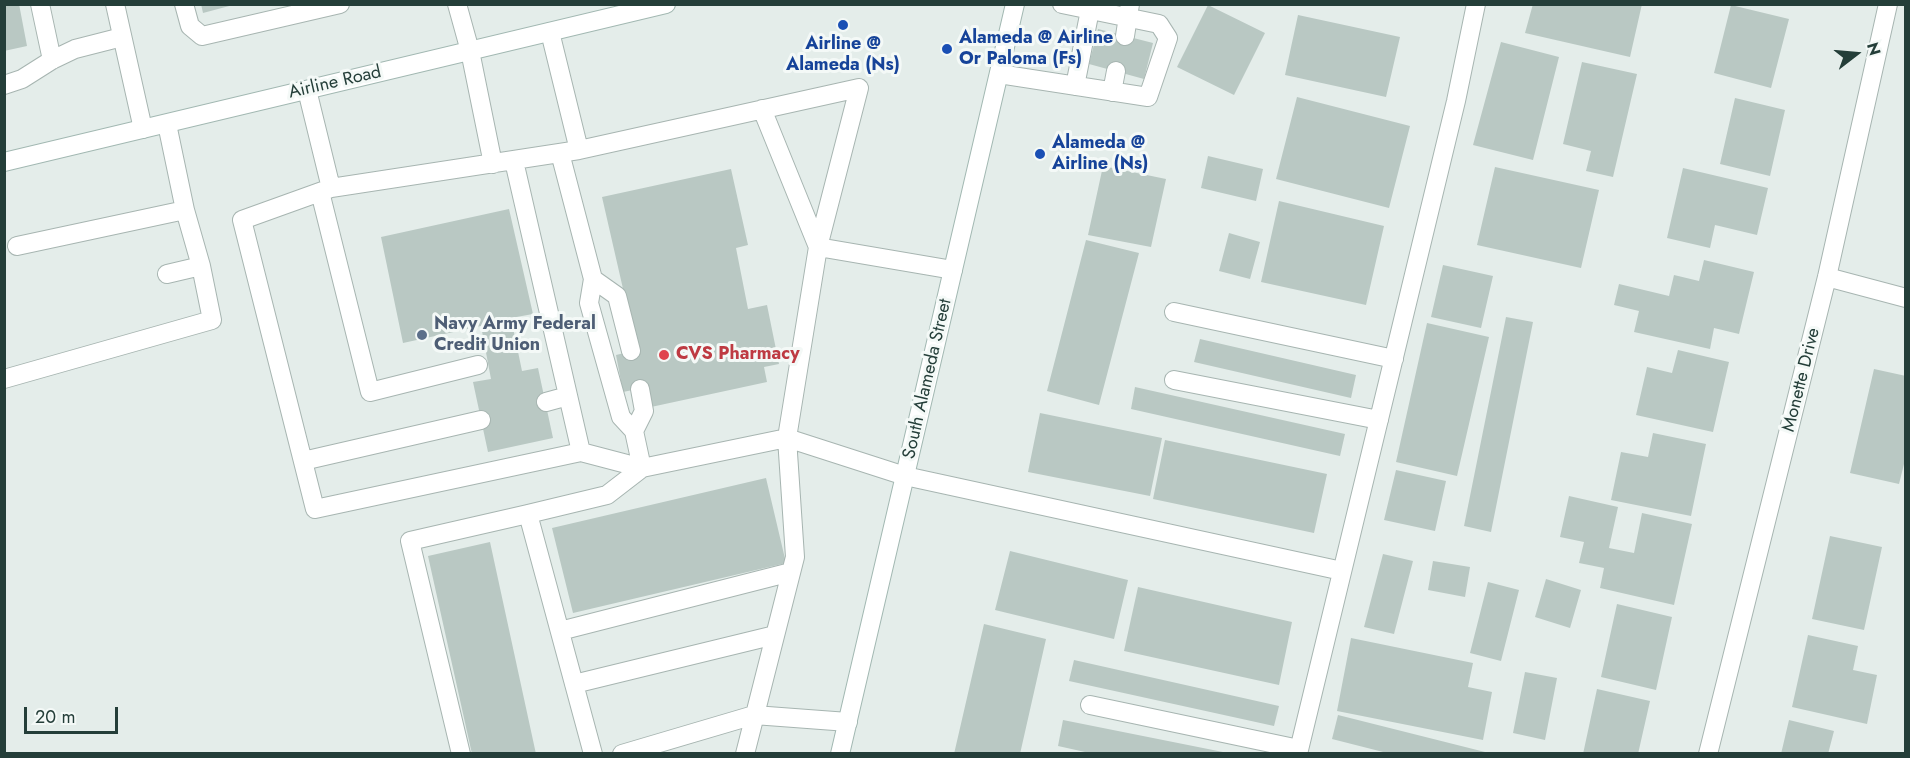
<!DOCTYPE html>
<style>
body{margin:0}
#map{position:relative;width:1910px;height:758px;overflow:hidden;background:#e4edea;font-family:Jost,sans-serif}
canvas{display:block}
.frame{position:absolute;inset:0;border:6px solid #243e39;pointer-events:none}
.north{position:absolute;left:1826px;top:24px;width:60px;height:60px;-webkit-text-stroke:4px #f4f9f7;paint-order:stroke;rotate:74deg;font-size:16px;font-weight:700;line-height:24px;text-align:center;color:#243e39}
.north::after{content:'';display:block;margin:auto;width:21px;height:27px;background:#243e39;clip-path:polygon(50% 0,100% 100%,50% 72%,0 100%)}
.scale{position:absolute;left:24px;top:707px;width:94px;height:27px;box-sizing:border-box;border:3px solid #243e39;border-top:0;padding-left:8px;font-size:18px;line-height:21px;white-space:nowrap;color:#243e39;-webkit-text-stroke:4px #f4f9f7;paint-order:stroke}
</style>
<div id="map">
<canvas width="1910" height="758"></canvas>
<div class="frame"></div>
<div class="north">N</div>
<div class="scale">20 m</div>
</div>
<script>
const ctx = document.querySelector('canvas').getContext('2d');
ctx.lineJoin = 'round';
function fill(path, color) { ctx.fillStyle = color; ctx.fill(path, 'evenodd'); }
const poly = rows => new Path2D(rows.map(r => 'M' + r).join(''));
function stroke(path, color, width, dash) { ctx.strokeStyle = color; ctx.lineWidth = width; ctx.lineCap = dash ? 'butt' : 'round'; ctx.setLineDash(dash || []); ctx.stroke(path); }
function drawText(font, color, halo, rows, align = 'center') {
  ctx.font = font + ' Jost,sans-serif'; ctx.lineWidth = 6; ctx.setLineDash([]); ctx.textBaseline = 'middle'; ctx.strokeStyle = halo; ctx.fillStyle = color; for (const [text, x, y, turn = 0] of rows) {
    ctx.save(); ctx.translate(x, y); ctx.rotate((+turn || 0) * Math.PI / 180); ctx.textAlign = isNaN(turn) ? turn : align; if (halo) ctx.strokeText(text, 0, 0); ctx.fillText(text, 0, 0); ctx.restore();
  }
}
const building = poly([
 [4,4,19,4,27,46,4,51],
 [201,4,232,4,233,5,203,13],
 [1533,4,1642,4,1630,57,1525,33],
 [1208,5,1265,33,1234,95,1177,67],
 [1731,5,1789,19,1771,88,1714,73],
 [1298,15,1400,37,1386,97,1285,75],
 [1098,29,1153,43,1144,79,1089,64],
 [1501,42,1559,57,1533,160,1473,145],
 [1582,62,1637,74,1613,177,1586,171,1591,151,1563,144],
 [1297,97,1410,126,1389,208,1276,179],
 [1735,98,1785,110,1770,176,1720,164],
 [1208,156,1263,169,1256,201,1201,188],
 [1103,166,1166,179,1151,247,1088,235],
 [1495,167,1599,190,1581,268,1477,245],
 [1683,168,1768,188,1757,235,1715,225,1710,248,1667,238],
 [731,169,748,245,736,248,748,309,767,305,779,364,764,367,767,382,651,407,647,387,623,392,616,355,637,350,602,197],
 [1279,201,1384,226,1366,305,1261,282],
 [509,209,533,314,511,318,522,371,538,368,553,438,488,452,473,382,491,379,481,326,403,343,381,237],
 [1229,233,1260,242,1250,279,1219,271],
 [1086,240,1139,253,1099,405,1047,391],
 [1704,260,1754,272,1739,334,1714,328,1710,349,1634,332,1639,311,1614,305,1619,284,1669,296,1674,275,1699,281],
 [1443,265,1493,276,1481,328,1431,317],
 [1506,317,1533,322,1491,532,1464,526],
 [1427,323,1489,337,1457,476,1396,462],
 [1200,339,1356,375,1351,398,1194,362],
 [1678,350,1729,362,1713,432,1636,415,1647,367,1672,373],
 [1874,369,1906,376,1906,456,1899,484,1850,473],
 [1135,387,1345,434,1340,456,1131,409],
 [1040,413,1162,438,1150,496,1028,472],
 [1653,433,1706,444,1691,516,1611,500,1621,452,1648,457],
 [1165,440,1327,474,1314,533,1153,499],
 [1396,470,1446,481,1435,531,1384,520],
 [766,478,786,563,573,613,552,528],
 [1569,496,1618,507,1609,548,1634,553,1642,513,1692,524,1674,605,1600,588,1604,568,1579,563,1584,542,1560,537],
 [1830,536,1882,547,1864,630,1812,619],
 [490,542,536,754,472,754,428,556],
 [1010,551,1128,580,1114,639,995,610],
 [1383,554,1413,561,1394,634,1364,627],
 [1433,561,1470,567,1465,597,1428,590],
 [1546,579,1581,590,1570,628,1535,617],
 [1488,582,1519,590,1501,661,1470,653],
 [1138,587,1292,622,1279,685,1124,651],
 [1617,604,1672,617,1656,690,1601,677],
 [984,624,1046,639,1020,754,954,754],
 [1808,635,1858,646,1853,670,1877,675,1867,724,1792,707],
 [1351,638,1473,663,1468,687,1492,692,1483,740,1337,711],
 [1074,660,1279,706,1274,726,1069,681],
 [1525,672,1557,678,1545,740,1513,733],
 [1597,689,1650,701,1638,754,1583,754],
 [1338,715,1489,753,1489,754,1391,754,1332,739],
 [1063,720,1223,752,1223,754,1094,754,1058,746],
 [1789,720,1834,731,1828,754,1781,754]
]);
const service = poly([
 [40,4,52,60],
 [184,4,190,26,202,36,340,4],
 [457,4,470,51,493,164],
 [550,32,579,150],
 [1125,36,1130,4],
 [999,74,1148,97,1168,38,1159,24,1062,4],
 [4,85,22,79,52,60,75,49,122,37],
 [1075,86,1090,10],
 [307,90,331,188,242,220,315,509,581,452,642,468,787,438,905,476,1342,571],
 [1112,92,1116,71],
 [560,153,593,279,617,296,631,351],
 [514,161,581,452],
 [331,188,579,150,859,88,818,247,953,270],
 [320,192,370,392,478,365],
 [17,246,185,210,167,124],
 [167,274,201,266],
 [1174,312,1394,359],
 [4,379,212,320,201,266,185,210],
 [1174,380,1379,420],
 [546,402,568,396],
 [634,431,644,411,640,389],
 [303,461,481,420],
 [560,631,791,572],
 [574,684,775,635],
 [1090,705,1299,749],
 [461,754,410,541,528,514],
 [593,754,528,514,607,495,642,468,634,431,621,417,589,303,593,279],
 [622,754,754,715,848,722],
 [745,754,795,557,787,438,818,247,762,109],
 [1298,754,1456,101,1476,4]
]);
const minor = poly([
 [115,4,143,129],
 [1827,277,1906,298],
 [1708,754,1827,277,1888,4]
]);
const secondary = poly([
 [4,162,666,4],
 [840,754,1015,4]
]);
const markers = [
 [843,25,6,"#1a4fb4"],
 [947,49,6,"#1a4fb4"],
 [1040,154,6,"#1a4fb4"],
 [422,335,6,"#5c6f8a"],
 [664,355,6,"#e0444e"]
];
const transitNames = [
 ["Alameda @ Airline",959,39],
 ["Or Paloma (Fs)",959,60],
 ["Airline @",843,45,"center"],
 ["Alameda (Ns)",843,66,"center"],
 ["Alameda @",1052,144],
 ["Airline (Ns)",1052,165]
];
const streetNames = [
 ["Airline Road",335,83,-13],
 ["South Alameda Street",928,379,-77],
 ["Monette Drive",1802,380,-76]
];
const serviceNames = [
 ["Navy Army Federal",434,325],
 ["Credit Union",434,346]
];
const healthNames = [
 ["CVS Pharmacy",676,355]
];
fill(building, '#b9c8c3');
stroke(service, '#a7b5b1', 20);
stroke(minor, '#a7b5b1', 20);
stroke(secondary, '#a2b8b2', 20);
stroke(service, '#fff', 18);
stroke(minor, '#fff', 18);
stroke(secondary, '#fff', 18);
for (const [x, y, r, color] of markers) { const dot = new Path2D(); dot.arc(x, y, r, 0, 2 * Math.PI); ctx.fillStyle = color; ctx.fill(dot); stroke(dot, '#f4f9f7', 2); }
drawText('bold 18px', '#164399', '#f4f9f7', transitNames, 'left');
drawText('18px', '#243e39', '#f4f9f7', streetNames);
drawText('bold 18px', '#4e5e75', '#f4f9f7', serviceNames, 'left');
drawText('bold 18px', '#be3a42', '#f4f9f7', healthNames, 'left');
</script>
